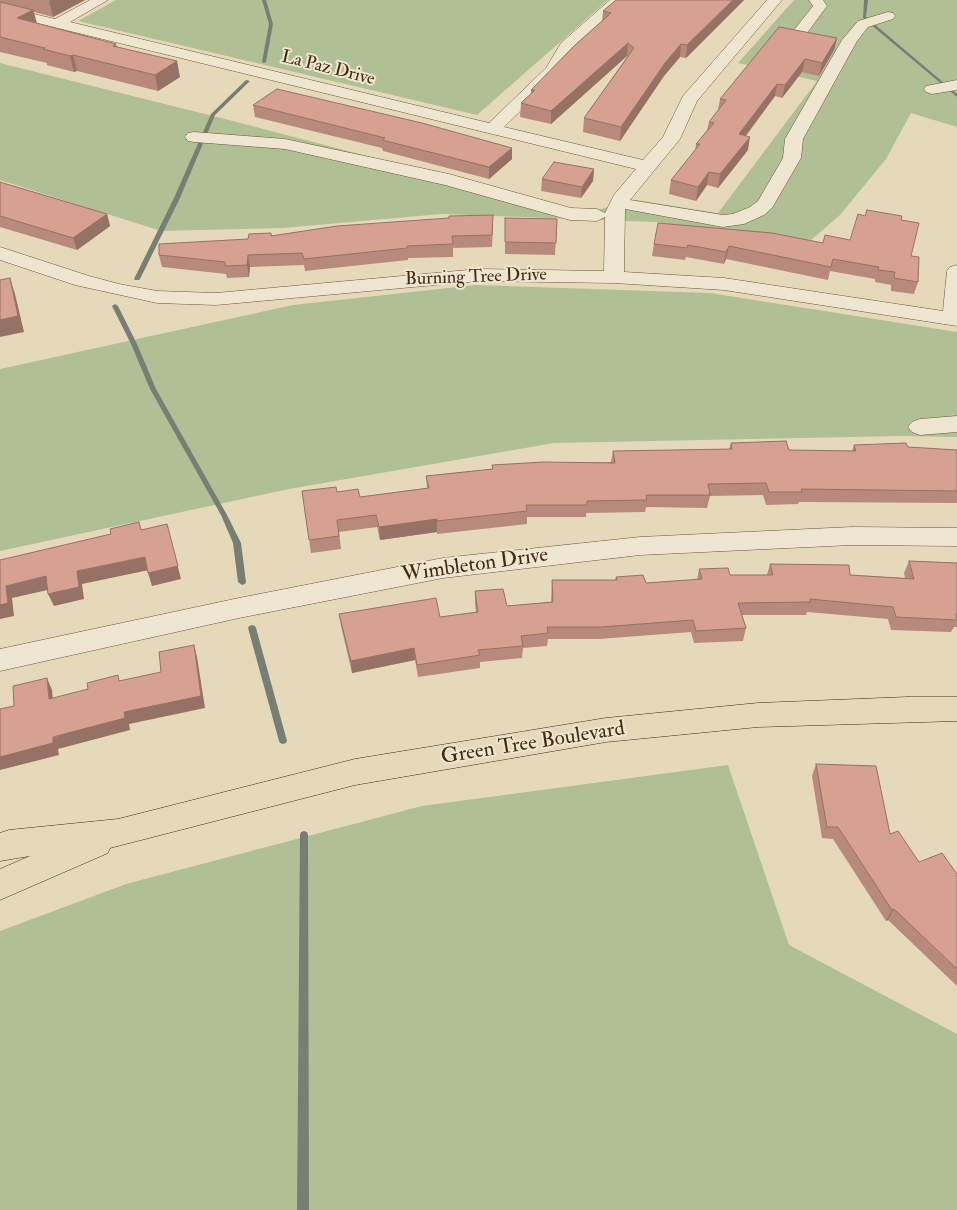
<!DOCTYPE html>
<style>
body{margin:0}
canvas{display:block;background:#e6d9ba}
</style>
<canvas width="957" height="1210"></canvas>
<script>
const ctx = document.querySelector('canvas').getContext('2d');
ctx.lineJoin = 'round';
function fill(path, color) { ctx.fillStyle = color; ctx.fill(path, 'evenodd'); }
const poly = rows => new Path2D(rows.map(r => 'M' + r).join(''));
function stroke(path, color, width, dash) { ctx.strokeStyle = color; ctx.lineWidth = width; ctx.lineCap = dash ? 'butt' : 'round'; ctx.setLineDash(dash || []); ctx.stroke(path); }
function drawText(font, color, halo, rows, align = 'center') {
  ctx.font = font + ' "IM FELL Double Pica",serif'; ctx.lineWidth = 4; ctx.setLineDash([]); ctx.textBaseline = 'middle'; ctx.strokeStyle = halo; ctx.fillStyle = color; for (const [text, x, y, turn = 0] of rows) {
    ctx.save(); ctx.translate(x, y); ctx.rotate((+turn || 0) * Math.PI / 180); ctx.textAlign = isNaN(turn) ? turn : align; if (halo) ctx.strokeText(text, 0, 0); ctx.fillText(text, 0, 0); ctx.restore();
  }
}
const green = poly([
 [116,0,608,0,477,115,78,21],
 [794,0,957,0,957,127,911,113,886,159,840,215,810,241,654,222,442,214,283,228,161,231,0,180,0,63,229,120,566,208,593,211,636,200,718,213,817,81,738,63],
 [476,285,710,293,957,332,957,437,902,436,554,443,289,489,0,551,0,369,293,305],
 [728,765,789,945,957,1034,957,1210,0,1210,0,931,126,884,422,806]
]);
const stream = poly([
 [262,0,266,0,273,24,266,62,264,63,262,62,269,24,262,0],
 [864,0,868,0,866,17,957,94,957,97,863,18,864,0],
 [246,80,250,81,215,115,180,198,140,279,139,280,135,280,134,279,174,198,211,114,246,80],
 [115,304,118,306,137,344,156,389,227,515,241,543,246,582,245,584,242,585,238,582,233,543,221,515,150,389,131,344,112,306,115,304],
 [252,625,255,626,256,628,287,741,286,743,283,744,280,743,279,741,248,628,249,626,252,625],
 [304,831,307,832,308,835,309,1210,297,1210,300,835,301,832,304,831]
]);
const minor = poly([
 [90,0,108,0,70,22,489,123,546,68,561,43,610,0,626,0,572,48,559,73,504,127,643,160,663,137,683,96,767,0,782,0,697,101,680,139,630,200,723,215,733,214,750,207,758,201,783,158,785,139,842,40,858,21,888,12,893,13,895,16,893,19,868,27,857,41,803,139,801,158,772,208,764,215,744,224,723,227,625,209,624,272,724,278,943,311,947,271,950,267,957,265,957,326,724,290,614,283,479,281,216,305,157,303,75,285,0,260,0,247,89,276,119,284,157,291,216,293,479,269,604,271,605,217,597,221,570,220,445,185,285,149,194,142,188,141,185,137,188,133,194,132,285,139,449,174,571,208,597,209,605,213,614,195,636,169,0,14,0,6,55,19,90,0],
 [809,0,823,0,827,6,807,33,797,33,794,30,813,6,809,0],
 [957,80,957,90,932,94,926,92,924,89,926,86,957,80],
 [957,416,957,432,920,435,912,432,908,427,912,422,920,419,957,416],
 [852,527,957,528,957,546,852,545,640,555,443,578,239,618,0,671,0,649,239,598,443,558,640,537,852,527]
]);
const major = poly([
 [908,697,957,697,957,721,758,727,606,742,355,785,110,848,108,853,0,900,0,869,30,856,0,861,0,833,9,830,118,819,355,759,606,718,758,703,908,697]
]);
const wall = poly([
 [0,0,85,0,53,17,34,12,37,23,116,44,117,47,180,77,158,91,77,71,74,72,47,65,47,63,0,52],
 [616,0,744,0,686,58,680,57,664,76,620,141,583,132,584,118,627,57,627,56,551,124,520,117,521,103,531,94,531,90,602,21,603,11],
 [837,38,834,50,819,76,802,72,782,98,775,96,746,136,748,150,718,188,707,185,696,201,669,194,671,180,695,151,696,144,707,130,709,122,718,110,720,99],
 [253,105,512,159,489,179,383,151,382,148,255,117],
 [594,169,593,181,581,198,541,191,542,179],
 [0,182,107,214,110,226,77,250,0,227],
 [505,218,557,219,555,255,505,254],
 [901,220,918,282,914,294,891,291,891,285,875,282,875,279,830,271,828,280,726,259,724,264,686,257,685,260,652,256,654,244,823,243,850,240],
 [493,227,492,247,453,248,453,257,408,258,408,260,305,271,304,265,250,267,249,277,227,278,226,274,162,267,159,255,248,239,271,233,272,236],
 [731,443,789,450,852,451,854,445,957,450,957,503,799,502,798,504,766,505,763,495,710,496,707,508,646,507,645,512,586,513,586,517,527,517,527,524,437,534,437,532,380,540,377,527,339,532,341,549,311,553,302,491,337,492,360,497,427,488,426,476,492,469,492,465,611,462,613,451,729,449],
 [909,561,957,563,957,627,954,627,951,632,891,630,888,619,807,612,806,615,742,615,746,628,743,641,694,643,691,632,599,639,548,639,547,646,523,648,522,658,480,662,480,668,418,677,415,660,352,673,341,626,339,614,440,617,476,612,475,604,475,591,507,606,551,602,552,580,615,580,616,577,646,583,697,580,699,569,730,575,767,575,770,564,850,575,905,578,904,573],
 [816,764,919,862,957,874,957,986,888,920,886,921,833,839,822,838,812,776]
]);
const shadedWall = poly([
 [52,0,85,0,53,17,49,1],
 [733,0,744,0,686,58,687,45],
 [33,10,37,25,17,18],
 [837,38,834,50,819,76,822,63],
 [628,43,627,56,551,124,551,111],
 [681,44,680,57,664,76,620,141,621,127,665,63],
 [73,55,77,71,74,72,70,56],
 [805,59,802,72,782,98,785,85],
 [177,61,180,77,158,91,155,75],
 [777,84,775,96,737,147,739,134],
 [750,137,748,150,718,188,720,174],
 [512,148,512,159,489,179,489,167],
 [594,169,593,181,581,198,582,187],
 [709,172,707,185,696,201,698,187],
 [107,214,110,226,77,250,73,238],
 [729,246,726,259,724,264,726,252],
 [248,255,250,267,249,277,247,265],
 [10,278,15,294,24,332,0,337,0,320],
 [437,519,437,532,380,540,379,527],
 [167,524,181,579,152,586,148,573],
 [145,557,149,570,82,584,84,599,54,606,48,594,77,571],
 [46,576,52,589,12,598,14,616,0,619,0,605,6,586],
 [194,645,197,657,205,708,129,724,130,730,58,749,59,755,0,770,0,757,124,712],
 [414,648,415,660,352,673,351,661],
 [47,678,52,690,54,711,49,699],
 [894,909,888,920,886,921,892,910]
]);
const building = poly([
 [616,0,733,0,687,45,681,44,665,63,621,127,584,118,634,48,628,43,551,111,521,103,535,90,531,90,575,45,611,13,603,11,616,0],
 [0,2,33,10,17,18,116,44,113,46,177,61,155,75,73,55,70,56,43,49,45,48,0,37,0,2],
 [779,27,837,38,822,63,805,59,785,85,777,84,739,134,750,137,720,174,709,172,698,187,671,180,700,144,696,144,714,123,709,122,726,100,720,99,779,27],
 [277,89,422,123,512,148,489,167,382,140,385,138,253,105,277,89],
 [554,162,594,169,582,187,542,179,554,162],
 [0,182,107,214,73,238,0,216,0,182],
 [867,210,902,216,901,220,919,223,911,256,919,257,918,282,894,278,895,272,878,270,879,267,833,259,831,267,729,246,726,252,688,245,687,248,654,244,658,223,772,233,823,243,825,235,850,240,858,214,865,216,867,210],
 [493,215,492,235,452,236,453,244,407,246,407,248,304,259,302,253,248,255,247,265,225,266,225,262,159,255,159,244,248,239,249,234,271,233,271,236,337,226,449,218,449,216,493,215],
 [505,218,557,219,556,243,505,242,505,218],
 [10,278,18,316,0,320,0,280,10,278],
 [786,441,789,450,856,451,854,445,906,443,908,447,957,450,957,491,801,489,802,492,769,492,766,483,708,484,710,495,646,495,647,500,587,501,587,505,526,505,527,511,437,521,437,519,379,527,376,515,337,520,339,536,309,540,302,491,336,487,337,492,358,489,360,497,429,488,426,476,493,469,492,465,544,462,615,463,613,451,732,449,731,443,786,441],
 [139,522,141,530,167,524,178,566,148,573,145,557,116,563,77,571,79,587,48,594,46,576,6,586,8,603,0,605,0,560,111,534,110,529,139,522],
 [909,561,957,563,957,614,956,614,957,620,896,617,893,607,810,599,810,602,738,603,746,628,696,631,693,620,601,627,547,627,548,633,521,636,523,646,478,650,480,655,417,665,414,648,351,661,339,614,436,598,440,617,478,612,475,591,503,589,507,606,553,602,552,580,617,580,616,577,643,575,646,583,702,579,699,569,728,568,730,575,773,575,770,564,849,565,850,575,914,579,909,561],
 [194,645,201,696,124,712,125,718,53,737,53,743,0,757,0,709,14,706,13,686,47,678,49,699,88,689,87,683,118,675,119,681,161,672,159,652,194,645],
 [816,764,876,766,890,834,898,831,919,862,942,853,957,874,957,969,894,909,892,910,838,827,827,827,816,764]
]);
const farStreetnames = [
 ["La Paz Drive",328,69,14],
 ["Burning Tree Drive",476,278,-2]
];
const streetNames = [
 ["Wimbleton Drive",475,566,-8],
 ["Green Tree Boulevard",533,744,-9]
];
fill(green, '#b0c094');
fill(stream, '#777f74');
stroke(minor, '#6f543b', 1);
stroke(major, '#472811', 1);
fill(minor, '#efe6d2');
fill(major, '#e6d9ba');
fill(wall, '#b88a7c');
fill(shadedWall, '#967165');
fill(building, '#d6a190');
stroke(building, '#967165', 1);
drawText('18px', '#472811', '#efe6d2', farStreetnames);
drawText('21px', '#472811', '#efe6d2', streetNames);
</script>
